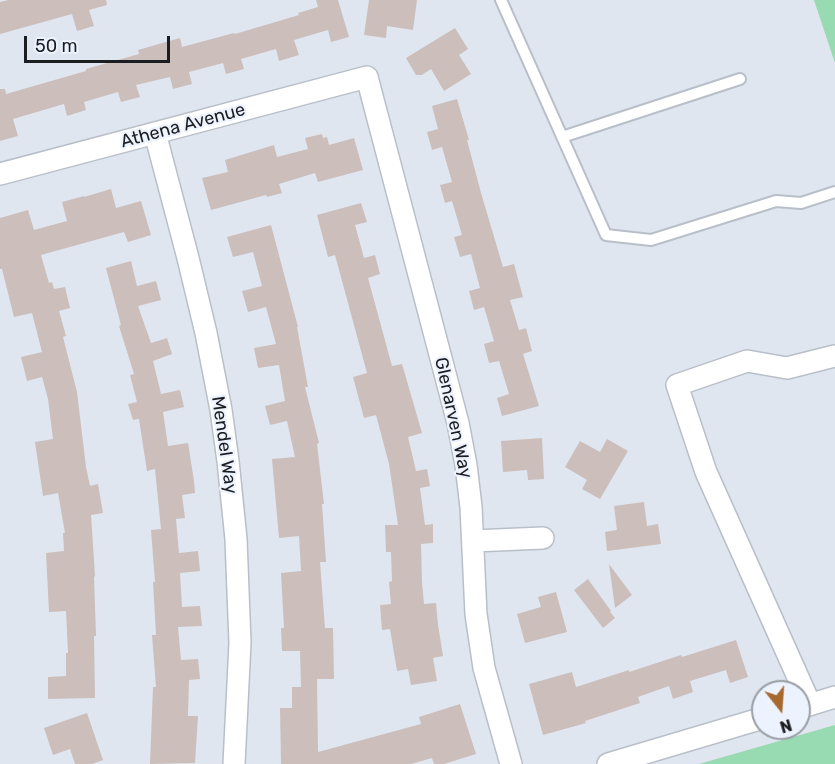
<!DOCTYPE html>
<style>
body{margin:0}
#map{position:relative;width:835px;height:764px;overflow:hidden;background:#e0e6f0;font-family:Rubik,sans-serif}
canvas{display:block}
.north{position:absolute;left:751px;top:680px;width:60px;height:60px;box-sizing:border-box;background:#edf3fe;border:2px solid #999da5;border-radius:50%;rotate:163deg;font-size:16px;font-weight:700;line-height:24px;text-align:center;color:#1b1d20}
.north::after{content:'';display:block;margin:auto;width:21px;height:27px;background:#a86930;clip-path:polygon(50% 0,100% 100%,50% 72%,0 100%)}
.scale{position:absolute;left:24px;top:36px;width:146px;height:27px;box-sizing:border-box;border:3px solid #1b1d20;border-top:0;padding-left:8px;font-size:18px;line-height:21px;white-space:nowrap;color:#1b1d20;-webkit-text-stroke:4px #edf3fe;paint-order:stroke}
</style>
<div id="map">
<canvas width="835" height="764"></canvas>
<div class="north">N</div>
<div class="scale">50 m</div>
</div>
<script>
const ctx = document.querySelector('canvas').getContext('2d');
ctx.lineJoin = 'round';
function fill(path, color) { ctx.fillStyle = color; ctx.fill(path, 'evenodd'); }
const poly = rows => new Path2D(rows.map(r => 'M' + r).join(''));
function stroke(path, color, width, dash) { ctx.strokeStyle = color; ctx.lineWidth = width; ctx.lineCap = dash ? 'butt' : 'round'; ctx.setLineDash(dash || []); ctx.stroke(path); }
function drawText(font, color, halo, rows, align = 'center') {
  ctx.font = font + ' Rubik,sans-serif'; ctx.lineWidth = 4.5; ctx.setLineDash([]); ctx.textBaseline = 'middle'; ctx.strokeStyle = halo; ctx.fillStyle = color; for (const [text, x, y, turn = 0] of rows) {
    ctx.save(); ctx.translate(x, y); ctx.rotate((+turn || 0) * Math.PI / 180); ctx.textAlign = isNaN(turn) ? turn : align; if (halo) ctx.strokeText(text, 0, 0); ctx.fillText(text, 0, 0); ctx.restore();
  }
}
const green = poly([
 [814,0,835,0,835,63],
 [835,725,835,764,699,764,800,735]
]);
const building = poly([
 [8,0,106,0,107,5,89,10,94,26,77,31,72,14,0,34,0,2],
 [316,0,338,0,349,37,331,42,328,30,294,40,299,55,279,61,276,49,241,59,244,69,226,74,223,63,189,72,192,84,173,89,170,77,136,85,140,97,121,102,118,92,84,102,86,110,67,116,64,104,13,119,18,136,0,141,0,89,5,89,6,94,86,71,86,69,139,54,138,50,180,38,182,47,234,33,235,34,299,15,298,13,318,7],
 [369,0,417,0,413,30,387,26,386,38,364,35],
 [455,28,468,49,459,55,471,74,444,91,431,69,422,75,416,75,406,58],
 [457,99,469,140,467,140,481,193,503,267,514,264,523,297,510,300,519,330,526,328,532,351,523,354,539,406,502,416,497,398,509,394,499,361,489,363,484,344,494,341,484,307,474,310,469,291,480,288,471,254,460,257,454,237,462,235,452,201,445,203,440,185,452,182,442,147,432,150,427,132,438,129,432,106],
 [322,134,323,138,327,137,329,145,354,138,363,170,318,182,315,173,279,184,282,193,267,197,266,195,211,210,202,178,228,172,225,160,274,145,277,157,308,149,305,138],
 [111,189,116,208,141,201,151,235,128,242,124,232,41,255,49,283,52,282,54,289,65,287,70,308,59,311,66,336,63,337,77,392,86,467,90,486,98,484,103,513,91,515,95,576,94,577,96,636,94,636,95,698,48,699,48,677,66,676,66,653,68,653,66,611,49,612,46,553,64,551,63,533,65,533,58,493,43,496,40,476,35,442,53,439,48,399,42,377,27,381,21,357,42,352,32,313,14,317,2,269,0,269,0,218,28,210,34,230,67,221,62,202,84,196,84,197],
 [361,203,367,222,355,225,364,258,375,255,380,274,368,278,392,366,402,364,422,433,408,437,416,471,427,469,430,486,420,488,425,525,433,524,433,543,421,544,422,582,424,604,436,603,438,625,443,656,433,658,437,681,411,685,408,669,397,671,390,629,382,630,380,605,391,604,389,582,392,581,391,552,386,552,385,525,398,525,389,464,376,415,364,418,353,377,367,373,335,255,328,257,317,215],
 [271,225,298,327,297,327,308,387,305,387,319,443,317,444,324,504,322,504,326,562,320,562,325,628,333,628,334,679,317,679,318,752,421,724,419,717,460,704,476,754,444,764,434,764,432,758,411,764,281,764,280,708,292,708,292,687,301,687,300,651,282,651,281,628,284,628,281,573,301,571,299,536,279,538,272,459,295,457,287,421,270,425,265,406,285,401,279,365,258,368,254,348,276,344,266,307,248,312,242,291,262,286,253,252,233,257,227,237],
 [131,261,137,286,156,281,161,300,138,306,151,343,167,338,172,354,153,361,161,394,180,390,184,407,163,412,168,446,188,443,194,481,195,493,182,495,185,518,176,519,179,553,198,551,200,571,180,573,182,607,200,606,202,626,178,627,181,660,198,659,200,679,189,680,188,716,198,716,195,763,150,764,153,687,156,687,152,635,156,635,153,582,155,582,151,530,161,529,155,469,147,471,139,419,133,420,128,404,137,402,130,375,134,374,119,326,121,325,106,268],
 [542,438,544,479,528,480,527,470,503,472,501,441],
 [607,439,628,451,600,499,582,489,587,480,565,467,580,441,600,452],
 [644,502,647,526,658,524,661,544,607,551,605,532,617,530,614,506],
 [609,564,632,595,615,608],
 [588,579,611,611,610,612,615,618,603,628,574,590],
 [556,592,567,632,525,643,517,614,541,607,538,597],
 [736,640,748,677,730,683,726,670,690,681,693,692,673,699,669,686,638,697,640,703,585,721,586,723,543,735,529,684,572,672,576,687,629,670,629,672,681,655,682,657],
 [87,713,103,760,92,764,75,764,70,749,53,755,44,728]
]);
const lane = poly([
 [501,0,606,235,651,240,776,201,801,203,835,192],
 [562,137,740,79]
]);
const street = poly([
 [155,133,188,258,206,333,221,410,228,461,236,539,240,643,234,764],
 [0,174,367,77,458,423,466,465,471,507,476,614,484,668,511,764],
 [473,541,543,538],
 [810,704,706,472,677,385,747,361,787,368,835,356],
 [799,708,835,697],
 [608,764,763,718]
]);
const streetNames = [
 ["Athena Avenue",183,126,-15],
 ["Glenarven Way",453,418,78],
 ["Mendel Way",224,445,82]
];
fill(green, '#98dab1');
fill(building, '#cbbebb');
stroke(lane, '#b9bfc8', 14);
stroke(street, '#b9bfc8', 24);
stroke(lane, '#fff', 10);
stroke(street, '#fff', 21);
drawText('18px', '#1b1d20', '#edf3fe', streetNames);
</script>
